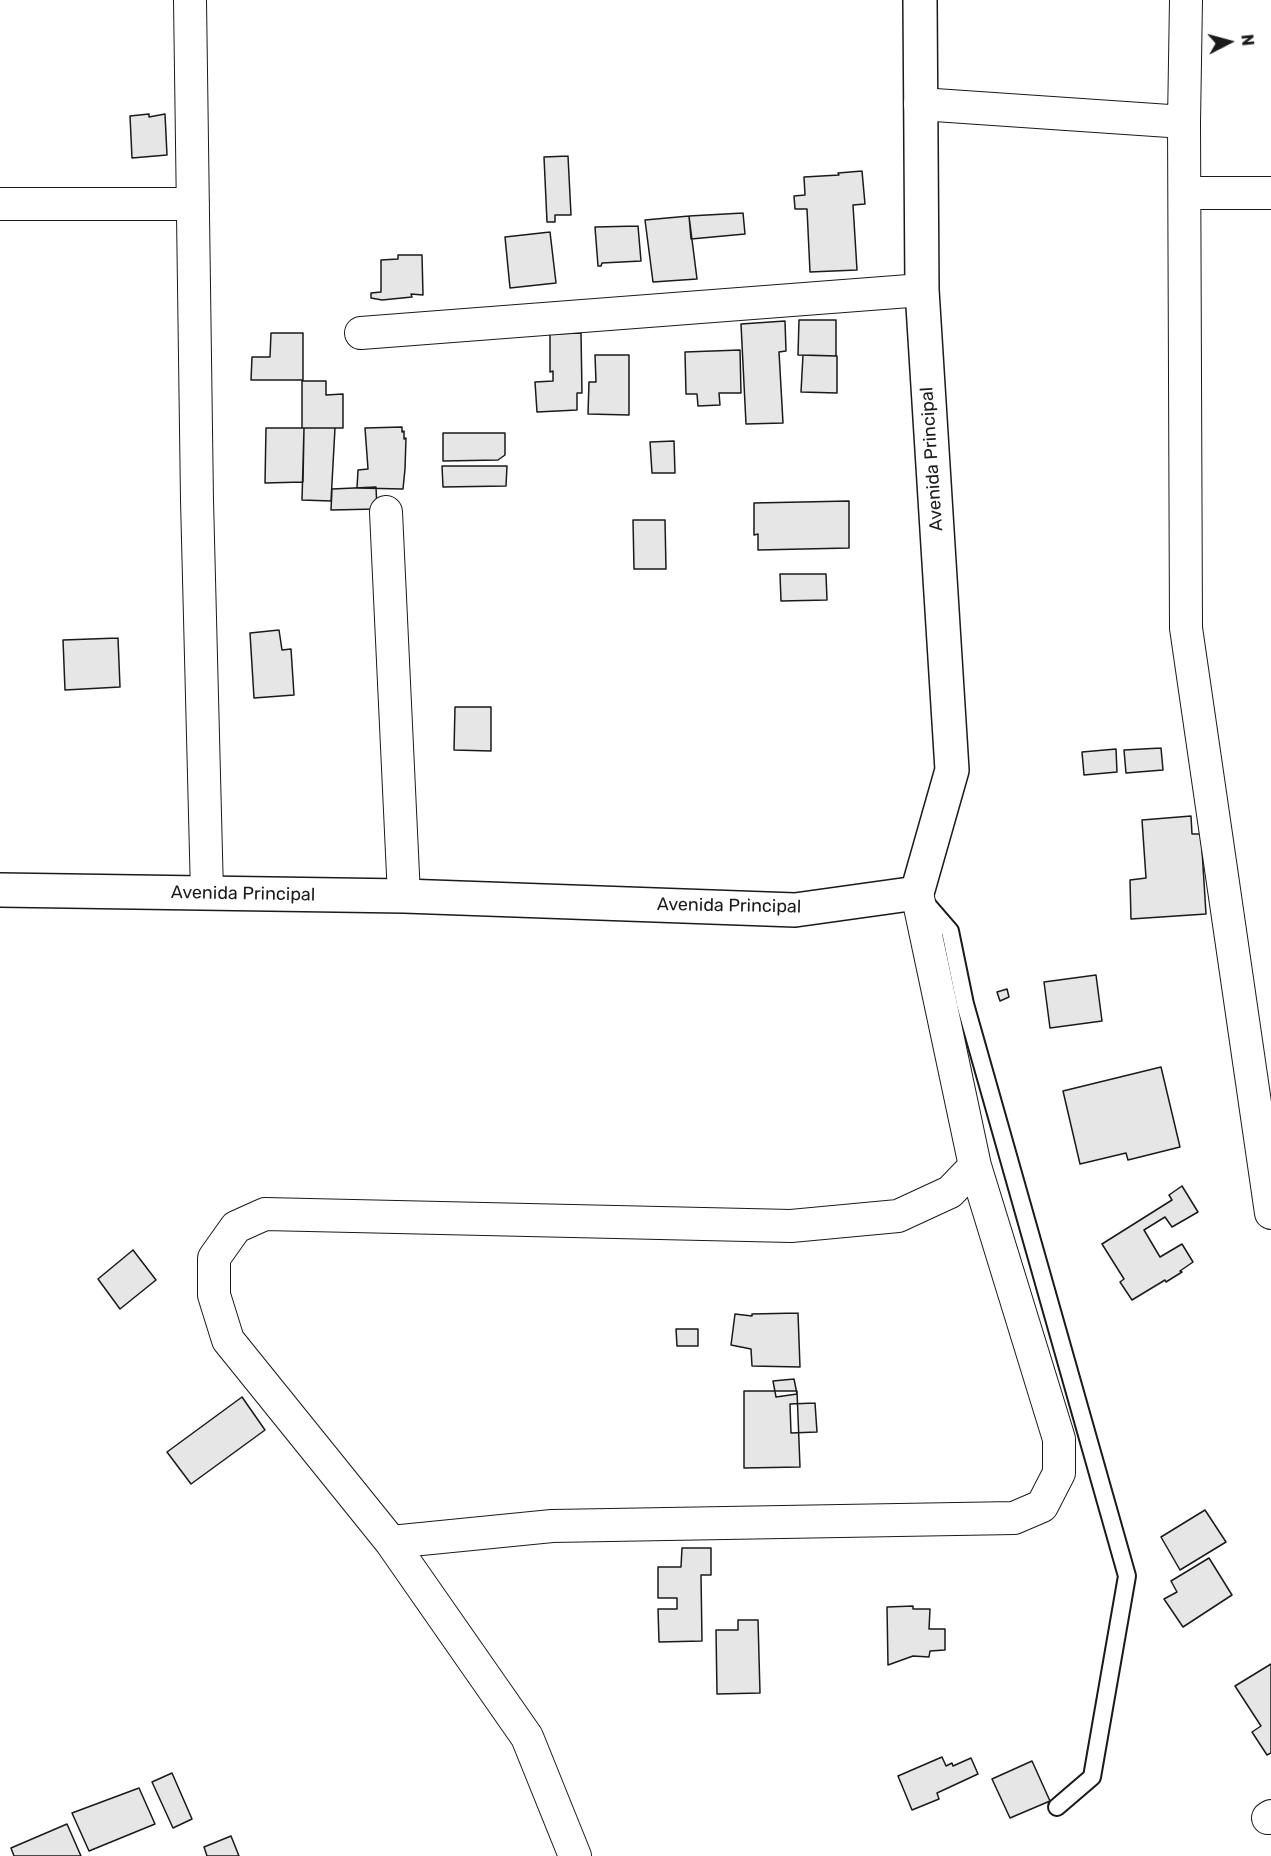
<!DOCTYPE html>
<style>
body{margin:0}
#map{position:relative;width:1271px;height:1856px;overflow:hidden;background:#fff;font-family:Rubik,sans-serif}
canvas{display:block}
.north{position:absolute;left:1199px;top:12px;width:60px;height:60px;-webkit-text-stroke:4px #fff;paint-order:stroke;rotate:84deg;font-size:16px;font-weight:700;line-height:24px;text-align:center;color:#1a1a1a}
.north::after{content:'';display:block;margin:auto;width:21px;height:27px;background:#1a1a1a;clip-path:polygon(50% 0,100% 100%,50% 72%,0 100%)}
</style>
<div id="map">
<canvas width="1271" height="1856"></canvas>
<div class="north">N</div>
</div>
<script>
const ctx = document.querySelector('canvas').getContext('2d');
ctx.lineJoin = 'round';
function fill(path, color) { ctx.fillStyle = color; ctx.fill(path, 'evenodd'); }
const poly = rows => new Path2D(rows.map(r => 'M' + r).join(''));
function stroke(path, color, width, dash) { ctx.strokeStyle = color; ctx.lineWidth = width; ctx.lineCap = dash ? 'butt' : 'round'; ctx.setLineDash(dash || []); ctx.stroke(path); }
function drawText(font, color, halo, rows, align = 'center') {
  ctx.font = font + ' Rubik,sans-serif'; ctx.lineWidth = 4.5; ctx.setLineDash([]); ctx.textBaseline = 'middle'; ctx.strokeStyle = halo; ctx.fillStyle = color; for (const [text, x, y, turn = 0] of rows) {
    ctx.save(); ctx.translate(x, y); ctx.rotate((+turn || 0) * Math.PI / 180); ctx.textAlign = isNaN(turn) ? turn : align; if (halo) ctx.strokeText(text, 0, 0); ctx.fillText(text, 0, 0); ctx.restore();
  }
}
const building = poly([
 [149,114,149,117,165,114,167,155,132,158,130,116,149,114],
 [568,156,571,215,555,215,555,222,547,222,544,157,568,156],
 [862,171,865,204,853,205,857,270,810,272,807,209,795,209,794,196,805,195,804,177,839,175,838,173,862,171],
 [743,213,745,234,691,239,689,216,743,213],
 [689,216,697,279,653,282,645,220,689,216],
 [638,226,641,261,602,263,601,266,598,266,595,227,638,226],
 [550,232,556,283,510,288,505,237,550,232],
 [398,255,422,255,423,295,411,294,412,297,382,300,371,298,371,293,381,292,381,260,398,259,398,255],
 [799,320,836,320,836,356,798,355,799,320],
 [785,321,786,351,779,352,783,423,746,424,741,324,785,321],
 [271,333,303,333,303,380,251,380,252,357,270,357,271,333],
 [581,333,582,393,577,393,577,410,537,412,535,382,553,381,553,371,550,372,550,334,581,333],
 [740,350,741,393,719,393,720,405,698,406,697,394,686,394,685,352,740,350],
 [595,355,629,355,629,415,588,414,589,382,596,382,595,355],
 [803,355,837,356,837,393,801,392,803,355],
 [302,381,326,381,326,395,343,394,343,428,302,428,302,381],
 [402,427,402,432,404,431,404,439,406,438,405,469,403,489,357,488,358,470,368,469,365,428,402,427],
 [266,428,304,428,303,482,265,483,266,428],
 [304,428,335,428,331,501,302,500,304,428],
 [443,433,505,433,505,455,498,460,443,461,443,433],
 [674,441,675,473,652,473,650,442,674,441],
 [442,466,507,466,506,486,443,487,442,466],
 [376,487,377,509,331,510,332,489,376,487],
 [849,501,849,548,758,550,758,534,754,535,754,503,849,501],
 [633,520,665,520,666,569,634,569,633,520],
 [780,574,826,574,827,600,781,601,780,574],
 [279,630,282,650,291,649,294,695,254,698,250,633,279,630],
 [118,638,120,687,65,690,63,640,118,638],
 [455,707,491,707,491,751,454,750,455,707],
 [1161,748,1163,770,1126,773,1124,750,1161,748],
 [1116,749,1117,772,1084,775,1082,752,1116,749],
 [1191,816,1192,834,1201,834,1206,914,1131,919,1130,880,1146,878,1142,820,1191,816],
 [1096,975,1102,1021,1050,1028,1044,982,1096,975],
 [1007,989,1009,997,1000,1001,997,992,1007,989],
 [1161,1067,1180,1147,1128,1160,1126,1153,1080,1164,1063,1091,1161,1067],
 [1182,1186,1198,1212,1172,1227,1165,1217,1144,1230,1160,1257,1182,1244,1193,1262,1180,1271,1182,1272,1166,1282,1165,1280,1132,1300,1120,1282,1124,1279,1102,1244,1172,1200,1169,1195,1182,1186],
 [133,1250,156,1280,120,1309,98,1279,133,1250],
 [798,1313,800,1367,752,1366,751,1349,731,1345,735,1314,752,1316,752,1314,798,1313],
 [676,1329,698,1329,698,1346,677,1346,676,1329],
 [794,1379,797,1394,776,1397,773,1381,794,1379],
 [744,1391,797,1391,800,1467,744,1468,744,1391],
 [242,1397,265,1430,191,1484,167,1452,242,1397],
 [815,1403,817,1432,791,1433,790,1404,815,1403],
 [1205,1510,1226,1542,1180,1570,1161,1537,1205,1510],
 [682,1548,711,1548,711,1575,701,1575,702,1641,659,1642,658,1609,677,1609,677,1598,658,1598,658,1567,681,1567,682,1548],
 [1209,1558,1232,1595,1183,1627,1164,1599,1177,1592,1171,1581,1209,1558],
 [913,1606,913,1609,930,1609,929,1629,945,1629,945,1650,930,1651,929,1657,913,1656,888,1665,887,1607,913,1606],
 [738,1620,758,1620,760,1693,717,1694,716,1630,738,1630,738,1620],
 [1271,1664,1271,1753,1267,1755,1252,1732,1261,1726,1235,1686,1271,1664],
 [942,1757,946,1766,952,1763,953,1766,971,1758,978,1774,937,1793,939,1799,912,1810,898,1776,942,1757],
 [1032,1761,1050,1801,1010,1818,992,1779,1032,1761],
 [172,1773,192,1819,173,1828,152,1782,172,1773],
 [139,1788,155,1824,89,1851,72,1813,139,1788],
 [67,1824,81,1856,14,1856,11,1848,67,1824],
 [231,1836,239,1856,207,1856,204,1847,231,1836]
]);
const lane = poly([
 [924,901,950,931,965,1004,1127,1576,1092,1777,1057,1807]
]);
const street = poly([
 [190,0,197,500,207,893],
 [1186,0,1184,122,1186,628,1271,1213],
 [920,104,1184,122],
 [1185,193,1271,193],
 [0,204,193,204],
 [361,333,922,290],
 [386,512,404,896],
 [391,1542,552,1526,1014,1518,1042,1506,1059,1473,1059,1439,975,1166,917,893],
 [1268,1818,1271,1816],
 [575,1856,527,1737,391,1542,228,1340,214,1295,214,1258,236,1227,265,1214,791,1226,898,1216,950,1192,975,1166]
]);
const secondary = poly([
 [0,890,404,896,795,910,917,893,952,770,922,290,920,0]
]);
const streetNames = [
 ["Avenida Principal",932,459,-94],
 ["Avenida Principal",243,894,1],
 ["Avenida Principal",729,906,1]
];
fill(building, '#e6e6e6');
stroke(building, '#1a1a1a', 1.5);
stroke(lane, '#1a1a1a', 20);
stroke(street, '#1a1a1a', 34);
stroke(secondary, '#1a1a1a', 36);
stroke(lane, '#fff', 16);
stroke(street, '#fff', 32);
stroke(secondary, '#fff', 33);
drawText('18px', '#1a1a1a', '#fff', streetNames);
</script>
